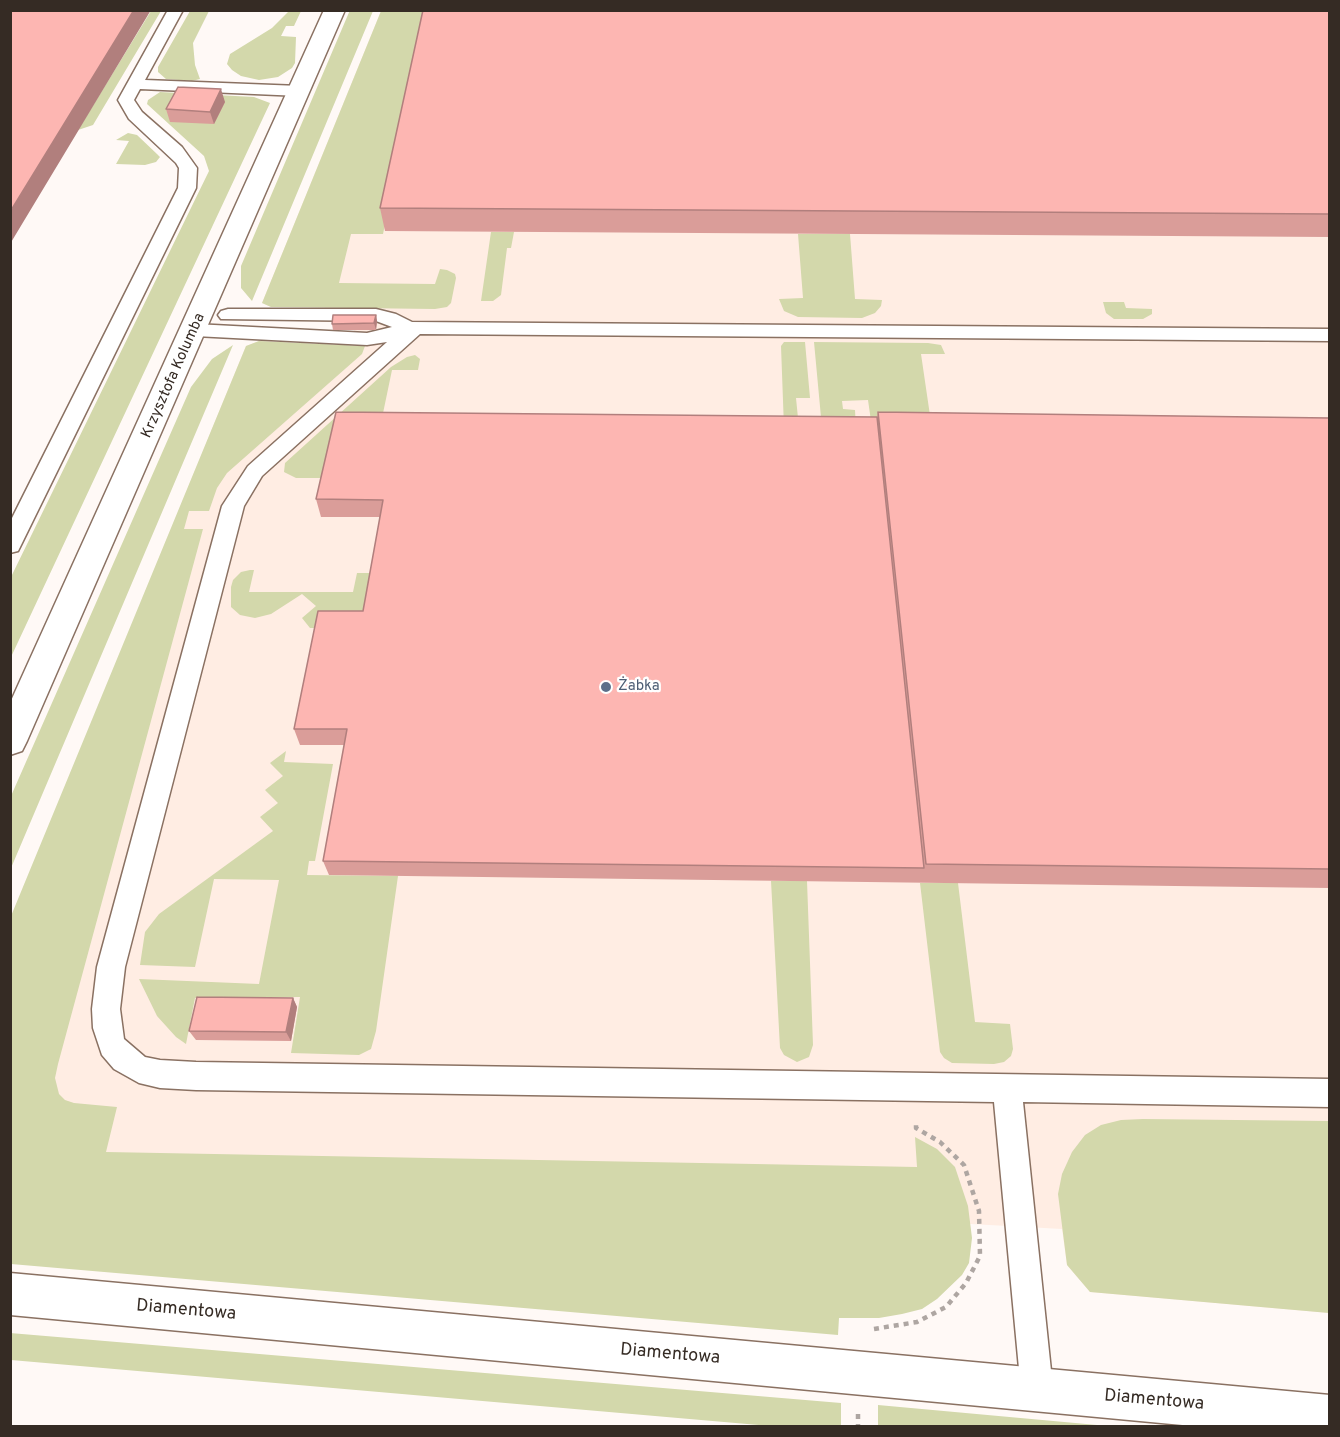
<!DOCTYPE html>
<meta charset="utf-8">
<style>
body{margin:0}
#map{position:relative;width:1340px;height:1437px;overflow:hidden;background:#fff9f6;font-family:Overpass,sans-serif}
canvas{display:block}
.frame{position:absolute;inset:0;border:12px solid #352b24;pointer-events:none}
</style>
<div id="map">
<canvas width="1340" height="1437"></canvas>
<div class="frame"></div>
</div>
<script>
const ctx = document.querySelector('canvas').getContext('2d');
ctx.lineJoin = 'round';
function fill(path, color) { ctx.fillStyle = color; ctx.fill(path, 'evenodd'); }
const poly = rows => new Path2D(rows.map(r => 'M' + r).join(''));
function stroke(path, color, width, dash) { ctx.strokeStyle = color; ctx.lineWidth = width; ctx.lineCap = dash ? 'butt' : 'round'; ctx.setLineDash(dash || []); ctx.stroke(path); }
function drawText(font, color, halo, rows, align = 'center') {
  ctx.font = font + ' Overpass,sans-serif'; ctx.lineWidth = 4.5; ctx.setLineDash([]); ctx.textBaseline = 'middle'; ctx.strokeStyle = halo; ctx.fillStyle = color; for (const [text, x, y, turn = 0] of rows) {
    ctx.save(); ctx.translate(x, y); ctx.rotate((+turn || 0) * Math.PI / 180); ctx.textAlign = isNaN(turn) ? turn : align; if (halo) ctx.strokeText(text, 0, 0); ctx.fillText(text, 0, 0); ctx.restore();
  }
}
const commercial = poly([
 [381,11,1329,11,1329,1313,1090,1292,1067,1265,1062,1229,971,1224,11,1198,10,922,246,346,259,341,350,346,354,330,333,330,335,322,321,322,325,307,271,307,262,303]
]);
const green = poly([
 [350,10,373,11,252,301,241,288,241,266],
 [151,11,161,11,93,125,78,130],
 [190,11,209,11,193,43,195,65,200,79,192,81,166,79,158,72,158,67],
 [289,11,301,11,294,26,286,26,281,36,296,37,295,63,292,68,278,77,259,80,241,76,232,70,227,64,230,54,272,28],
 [381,11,424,11,407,118,383,234,351,234,339,283,435,284,440,269,447,270,455,274,456,278,451,303,447,307,435,309,271,307,262,303],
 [160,92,254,97,270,103,11,657,10,579,209,171,204,156,147,104,148,100],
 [128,133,137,135,157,154,160,157,156,162,145,165,116,164,129,141,116,140],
 [491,232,514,232,511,248,507,248,501,295,493,301,481,301],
 [798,234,850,234,855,299,882,300,881,306,875,313,862,318,798,317,784,311,779,299,803,298],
 [1103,302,1124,302,1126,308,1152,309,1152,314,1143,319,1114,319,1106,313],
 [259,341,365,346,362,354,227,473,217,488,209,511,189,511,184,529,203,529,58,1064,55,1078,59,1094,65,1100,74,1103,117,1107,106,1152,917,1167,915,1137,937,1149,955,1167,968,1206,972,1238,969,1263,962,1275,937,1299,922,1309,902,1314,879,1318,839,1318,838,1335,11,1264,11,916,246,346],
 [784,342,805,342,810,398,796,398,799,428,784,428,781,346],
 [814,342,928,343,941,345,945,354,921,354,933,436,873,435,868,400,842,401,843,409,855,410,856,428,822,428],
 [233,345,11,868,11,796,191,387,212,359],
 [415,355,420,359,418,370,392,370,382,418,330,478,296,478,284,472,285,463,391,367,407,357],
 [250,570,254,570,249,592,353,592,357,573,378,573,368,628,310,628,302,618,316,606,302,594,271,614,255,618,240,615,231,607,231,587,233,580,241,572],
 [286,751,284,762,333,764,315,861,309,861,307,875,398,876,376,1031,371,1049,359,1055,291,1053,300,997,195,998,186,1044,176,1037,157,1016,139,979,259,984,279,880,214,879,195,967,140,965,145,932,159,914,273,831,260,817,278,803,265,790,283,776,270,763],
 [771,881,807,881,813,1045,809,1057,797,1062,784,1055,780,1048],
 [920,883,958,883,975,1022,1010,1024,1013,1049,1011,1056,1004,1062,994,1064,952,1063,944,1058,940,1052],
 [1143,1119,1329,1121,1329,1313,1090,1292,1067,1265,1058,1194,1062,1174,1072,1152,1085,1135,1101,1125,1121,1120],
 [10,1333,841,1403,841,1426,770,1426,11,1360],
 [878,1405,1108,1426,878,1426]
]);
const path = poly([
 [874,1329,917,1322,946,1307,966,1283,980,1256,979,1211,964,1165,940,1142,916,1128,916,1121],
 [858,1414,858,1426]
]);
const lane = poly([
 [168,10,183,10,145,80,300,86,308,91,300,96,140,89,134,100,142,112,182,147,197,168,196,188,21,545,18,551,10,553,10,522,178,188,179,168,176,163,129,119,118,100,168,10],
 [228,309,376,309,396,314,412,322,1330,329,1330,341,420,334,262,476,244,506,125,967,120,1009,124,1039,145,1057,160,1060,196,1062,1330,1079,1330,1107,1023,1102,1053,1390,1048,1401,1037,1406,1026,1401,1021,1390,994,1102,196,1090,160,1088,139,1083,114,1069,102,1055,93,1028,92,1009,97,967,222,506,248,466,387,342,367,345,195,336,188,334,185,330,188,326,195,324,367,333,392,327,376,321,221,319,218,315,221,311,228,309]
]);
const street = poly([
 [324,10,345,10,27,741,22,751,10,755,10,703,324,10],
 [10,1273,1330,1395,1330,1426,1193,1426,10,1315,10,1273]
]);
const wall = poly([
 [1329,10,1329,237,385,231,380,208],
 [225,102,214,124,170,122,166,109],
 [376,315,377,321,376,330,333,330,332,324],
 [878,412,1329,418,1329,888,329,875,323,861,344,745,300,745,294,729,363,611,380,517,321,517,316,499,877,417],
 [293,998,297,1007,291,1041,196,1040,189,1031]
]);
const shadedWall = poly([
 [134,10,151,10,10,244,10,212],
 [221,89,225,102,214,124,210,112],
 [376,315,377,321,376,330,374,323],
 [293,998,297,1007,291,1041,286,1032]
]);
const building = poly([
 [10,10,134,10,10,212,10,10],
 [423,10,1329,10,1329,214,380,208,423,10],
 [178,87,221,89,210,112,166,109,178,87],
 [333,315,376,315,374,323,332,324,333,315],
 [336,412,877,417,924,868,323,861,347,729,294,729,318,611,363,611,383,500,316,499,336,412],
 [878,412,1329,418,1329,869,926,864,878,412],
 [197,997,293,998,286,1032,189,1031,197,997]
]);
const markers = [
 [606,687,6,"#5c6f8a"]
];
const streetNames = [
 ["Krzysztofa Kolumba",174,376,-66]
];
const serviceNames = [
 ["Żabka",618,687]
];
const nearStreetnames = [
 ["Diamentowa",186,1311,5],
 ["Diamentowa",670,1355,5],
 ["Diamentowa",1154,1401,5]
];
fill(commercial, '#ffede3');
fill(green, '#d3d8ab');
stroke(lane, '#8a7162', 3);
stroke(street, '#8a7162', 3);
stroke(path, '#aea6a2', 4.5, [5, 5]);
fill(lane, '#fff');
fill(street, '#fff');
fill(wall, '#da9d99');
fill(shadedWall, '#b17f7d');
fill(building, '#fdb6b2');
stroke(building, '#b17f7d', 1.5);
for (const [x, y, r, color] of markers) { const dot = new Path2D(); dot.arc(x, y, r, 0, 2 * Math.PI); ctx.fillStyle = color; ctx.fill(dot); stroke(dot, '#fff', 2); }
drawText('15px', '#352b24', '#fff', streetNames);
drawText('15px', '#4e5e75', '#fff', serviceNames, 'left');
drawText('18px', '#352b24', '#fff', nearStreetnames);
</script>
